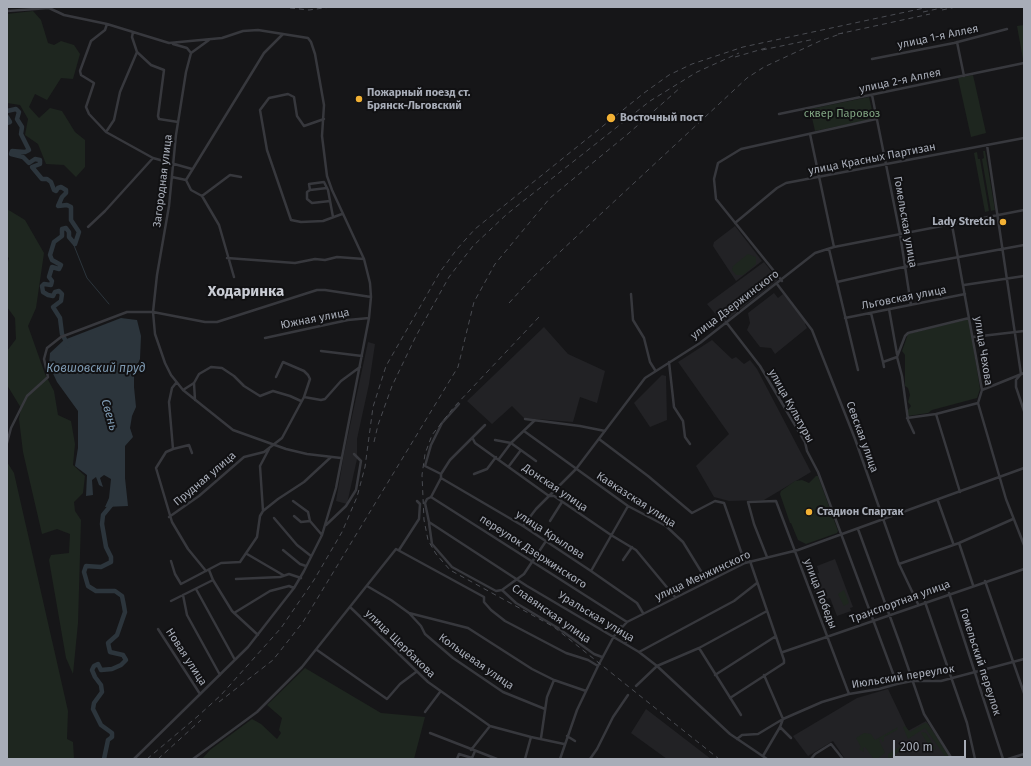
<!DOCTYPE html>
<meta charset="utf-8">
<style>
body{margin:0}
#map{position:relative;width:1031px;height:766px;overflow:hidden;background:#161618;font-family:"Fira Sans",sans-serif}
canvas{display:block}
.frame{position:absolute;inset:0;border:8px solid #a8adb8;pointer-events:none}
.scale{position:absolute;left:893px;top:740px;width:73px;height:18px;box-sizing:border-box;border:2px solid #a8adb8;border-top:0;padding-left:5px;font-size:12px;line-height:14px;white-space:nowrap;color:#a8adb8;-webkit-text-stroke:3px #111113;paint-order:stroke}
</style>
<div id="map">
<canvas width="1031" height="766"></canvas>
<div class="frame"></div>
<div class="scale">200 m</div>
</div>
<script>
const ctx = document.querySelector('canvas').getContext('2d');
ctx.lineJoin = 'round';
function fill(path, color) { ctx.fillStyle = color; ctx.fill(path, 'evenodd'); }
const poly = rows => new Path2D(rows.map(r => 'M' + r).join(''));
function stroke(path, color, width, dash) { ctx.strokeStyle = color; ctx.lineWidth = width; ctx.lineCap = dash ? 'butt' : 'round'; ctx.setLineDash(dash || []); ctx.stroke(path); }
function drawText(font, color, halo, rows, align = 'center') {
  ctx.font = font + ' "Fira Sans",sans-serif'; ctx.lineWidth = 4; ctx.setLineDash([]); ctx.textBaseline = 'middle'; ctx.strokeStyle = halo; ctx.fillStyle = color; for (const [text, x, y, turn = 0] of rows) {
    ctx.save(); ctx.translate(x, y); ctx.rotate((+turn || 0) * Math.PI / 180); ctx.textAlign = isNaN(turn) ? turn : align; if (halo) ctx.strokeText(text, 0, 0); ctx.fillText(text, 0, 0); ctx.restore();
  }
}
const built = poly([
 [735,226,762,261,736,281,713,246,714,242],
 [764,262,778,280,723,323,707,304],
 [774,293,778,298,783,294,806,322,805,324,807,328,775,354,771,348,760,347,747,330,750,323,748,313],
 [544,327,568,354,605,371,597,403,580,397,573,422,524,418,512,406,492,424,467,401],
 [712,340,732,359,736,357,744,364,750,360,757,369,811,472,764,500,729,501,714,497,696,466,729,434,678,362],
 [368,342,375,344,369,384,357,439,357,459,347,504,336,501,344,454],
 [662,375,666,376,667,420,650,427,634,403],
 [835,559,853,607,850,608,851,611,837,616,830,598,818,602,809,577,819,573,817,566],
 [888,689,908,731,926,721,952,759,845,759,833,741,808,756,793,736,857,698],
 [646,709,711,759,667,759,631,733]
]);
const green = poly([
 [33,11,41,20,48,43,54,45,61,41,74,45,80,54,73,79,61,78,47,100,35,94,29,107,39,118,50,108,62,111,75,132,85,140,85,167,76,177,64,165,46,164,38,144,25,135,28,119,20,105,7,103,7,14],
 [1024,25,1024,59,1023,59,1017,26],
 [973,75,986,133,971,137,958,78],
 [869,97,874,119,815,131,810,109],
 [983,151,985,151,995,210,991,211,982,159,984,158],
 [977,152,978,159,980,159,989,211,985,212,974,153],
 [7,209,25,220,44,253,36,308,28,326,45,374,54,391,58,415,71,421,75,444,73,465,85,476,83,493,74,502,75,511,81,520,78,623,73,674,66,658,49,560,51,555,69,553,70,534,57,529,42,534,23,452,19,419,21,408,7,385,7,351,16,339,15,318,7,307,7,265,9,258,7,256],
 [748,254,756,257,756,264,743,275,736,275,732,270,733,266],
 [969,319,980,389,977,398,932,410,928,413,908,416,908,410,911,406,908,402,910,395,908,388,905,386,905,355,902,351,908,334],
 [7,462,14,473,68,711,67,739,73,742,74,759,7,759],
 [816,476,818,476,838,531,837,533,806,544,798,540,791,523,790,523,780,494,781,491,795,481,802,480,809,483],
 [844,590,849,603,844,606,838,594],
 [305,668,381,713,425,717,414,759,202,759,210,750,252,719,261,724,277,739,281,733,279,730,282,718,267,705],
 [925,723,927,723,951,759,947,759,925,728,908,739,903,727,905,726,910,732],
 [898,727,897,730,884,737,884,741,882,742,882,739,879,740,885,753,877,759,873,758,865,747,863,748,864,752,859,749,861,747,856,738,864,733,871,734,875,740],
 [922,732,926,733,936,749,932,750,921,733],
 [904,744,908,746,888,759,888,754]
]);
const water = poly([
 [121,318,137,320,141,336,140,359,134,372,134,387,136,407,132,416,130,428,133,437,125,446,125,478,128,506,105,507,109,498,111,479,104,475,100,478,103,487,99,485,96,477,92,480,93,495,86,496,87,475,75,466,78,448,78,411,57,382,49,365,50,353,64,340]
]);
const stream = poly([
 [73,243,87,278,109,304]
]);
const river = poly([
 [7,111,16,109,19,112,17,119,22,127,21,134,29,150,25,152,12,151,11,154,23,157,29,163,35,159,40,160,40,164,32,167,42,179,47,179,51,182,54,190,56,191,58,188,61,187,66,190,66,193,62,197,58,206,67,205,71,207,71,220,79,232,75,244,69,237,69,232,66,228,62,229,62,236,54,242,50,255,52,260,61,265,59,269,52,267,49,277,52,281,51,285,44,284,42,286,43,292,48,295,53,296,55,292,59,291,62,294,61,301,53,307,60,318,62,334,68,345],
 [7,117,10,122,7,123],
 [104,759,108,740,112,737,112,733,101,725,93,709,94,703,102,692,101,685,95,677,92,670,94,666,98,664,101,670,112,669,121,665,126,660,123,655,110,652,108,643,117,635,125,612,124,606,122,596,115,591,96,591,88,586,84,572,86,566,101,567,111,562,111,557,106,547,102,524,103,515,112,504]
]);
const minor = poly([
 [7,11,49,8,64,15,107,24,169,43,222,38,243,31,258,30,308,38,311,42,315,54,324,105,322,136,327,176,332,190,364,259,370,283,371,297,369,318,336,488,322,535,304,571,294,588,248,647,134,759],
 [107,24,105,30,91,41,80,71,81,75,94,83,86,107,89,114,106,132,153,158,192,169],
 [957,42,964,76],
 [173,44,187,48,191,53],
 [137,52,151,65,164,70,158,116,159,119,178,122],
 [191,53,186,72,176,135,169,206,157,275,153,312,155,334,165,363,171,375,183,390,233,430,286,449,307,454,341,458],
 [191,53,209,40],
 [872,59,954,43,1007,29],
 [872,95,900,234,911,305],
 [779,114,1024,63],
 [324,119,304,126,297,116,294,97,288,94,269,98,260,110,267,150,291,220,301,222,323,221,342,214],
 [106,132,114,120,120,92,137,52,132,37,133,32],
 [810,134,834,247],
 [987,145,1021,374,1016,380,1016,387,1024,411],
 [172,177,186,180,191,190,202,196,219,225,234,277],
 [186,180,264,53,283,34],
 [310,190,327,188],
 [202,196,230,175,241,177],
 [330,201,312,203,307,199,307,192,310,190,309,184,324,182,328,190,333,217],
 [735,223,777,188,786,183,1024,138],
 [952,225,982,390,978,403,1006,499,1024,545],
 [88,227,105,211,153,158],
 [829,249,858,370],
 [227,258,295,263,315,259,325,260,337,257,364,259],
 [782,281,716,199,714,179,718,163,741,149,876,119],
 [837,282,899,268,1024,245],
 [777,284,812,330,855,439,899,564,918,604],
 [964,285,1024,276],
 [631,294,633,320,644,338,650,362,655,370],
 [889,309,897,354],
 [871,313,883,362],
 [845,318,965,294],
 [726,322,760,366,805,442,807,451,818,472,897,684],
 [973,337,1024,331],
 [265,338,348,320,369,318],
 [321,351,362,356],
 [897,357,902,376,908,420,914,433],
 [669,362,674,407,683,421,685,437,690,444],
 [884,367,883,362,897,357,905,336,908,333,969,318],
 [276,377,283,362,304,371,308,375,310,379,304,397],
 [194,383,195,400],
 [183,390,194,383,199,374,211,367,222,368,234,376,244,386,260,396,273,391,290,396,301,401],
 [982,390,1024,373],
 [936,414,960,492],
 [907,418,936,414,978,403],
 [525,419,580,426,605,431],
 [485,425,450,460,441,474,441,478,431,497,427,499,425,503,429,522,527,586,639,652,657,666,730,734,767,759],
 [524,431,628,506,666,526,683,542,707,581],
 [473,439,475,443,549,496,554,496,611,535,636,550,675,597],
 [599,439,648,476,692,513,715,501,724,503,745,563],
 [495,440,511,443,536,461],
 [7,443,11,428,27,396,48,377,44,359,47,348,61,337,127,312,153,312,205,322,217,322,317,290,325,290,371,297],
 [173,449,169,402,172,388,176,383],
 [192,453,189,445,173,449,166,452,156,468,172,522,188,549,206,571],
 [499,459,511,443,535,420],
 [509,466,521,450],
 [441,474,425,466,431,445,442,423,459,404],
 [474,474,487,469,496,457],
 [441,478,523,526,591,571,637,603,643,613],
 [431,497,627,622],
 [293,501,308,512,310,521,322,535],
 [938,501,953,543],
 [263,511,260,466,269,449],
 [294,516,301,522,310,521],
 [169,517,199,496,244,457,264,452,282,438,304,397,321,400,325,399,341,381,360,367],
 [274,518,297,545,311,556],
 [550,521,562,502],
 [429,523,432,544,452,567,496,591,502,590,516,603,558,628,594,654,602,657],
 [326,525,346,506,356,490,361,461,354,454],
 [523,526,536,509,576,469,645,378,700,343,815,253,834,247,1024,210],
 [858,529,900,644,924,714,952,759],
 [959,543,973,585],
 [283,550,300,564,306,566],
 [399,550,419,519,420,504,417,501],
 [247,554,283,575],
 [767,557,754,524,748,502,776,501,849,694],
 [623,560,632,547],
 [171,561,175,574,181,584,221,563,240,562,257,537,260,516,263,511,278,499,304,482,331,457],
 [899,564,959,543,1013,519],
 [209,570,213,580,232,611,258,635],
 [591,571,628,506],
 [236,579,280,577,289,574,301,578],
 [985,581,1024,693],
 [367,586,391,600,409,613,468,628,532,669,554,680,586,691],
 [196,589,235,660],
 [502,590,524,574,546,541],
 [949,593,1003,759],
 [183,595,187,615,220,675],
 [171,601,213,580],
 [925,602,967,723,975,759],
 [350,607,428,682,490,726,531,737,564,744],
 [234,613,270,591,289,586,294,588],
 [409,613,421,626,425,634,453,658,503,692,545,709],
 [621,626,622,636,626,642],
 [158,629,200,694],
 [699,648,741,715],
 [317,650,387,699,400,684,416,672],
 [639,652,734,601,757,583],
 [783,652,1024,569],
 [715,675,776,636],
 [636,686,657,666,699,648,767,611],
 [730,698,784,663,784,660,750,561],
 [425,712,440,692],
 [780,727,791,738],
 [430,733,497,759],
 [567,736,575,741],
 [541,738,547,697,554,680],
 [737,739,742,735,758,734,783,719,764,675],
 [471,750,490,726],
 [763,756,780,727,783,719,822,702,849,694,879,689,897,684,912,681,941,681,1024,659],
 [193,759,257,712,302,667,396,549,484,597,484,602,491,610,505,621,566,653,588,660,598,666],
 [457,759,459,754,472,758,475,751],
 [525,759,531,737],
 [560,759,577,710,598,666,614,636,627,622,745,563,798,550,1024,468],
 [590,759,597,749,613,717,628,695],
 [811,759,815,754,831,744,843,759],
 [1008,759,1024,754]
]);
const rail = poly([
 [281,7,309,10,331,7],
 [728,7,788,7],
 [942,10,956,7],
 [923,12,946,7],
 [838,34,930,14],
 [762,50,815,39],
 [735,57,766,48],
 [509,303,533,277,747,78,764,67,820,41,843,33],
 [539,317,454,407,432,435,425,454,422,475,424,520,428,540,436,554,450,570,554,627,719,759],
 [374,442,378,425,392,386,416,336,449,277,473,246,507,214,650,101,697,72,739,53],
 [219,702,273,660,303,622,458,367,474,302,495,264,550,198,629,133,681,87],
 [147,759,198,716,221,695,281,628,314,580,342,532,357,497,365,467,373,407,386,366,440,272,457,249,475,229,644,93,669,75,692,64,743,47,929,7],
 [158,759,201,720]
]);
const markers = [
 [359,99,4,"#f2b134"],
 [611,118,5,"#f2b134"],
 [1003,222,4,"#f2b134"],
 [809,512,4,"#f2b134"]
];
const streetNames = [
 ["улица 1-я Аллея",938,37,-12],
 ["улица 2-я Аллея",900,81,-12],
 ["улица Красных Партизан",872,159,-11],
 ["Загородная улица",163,181,-83],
 ["Гомельская улица",905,222,80],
 ["Льговская улица",904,298,-11],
 ["улица Дзержинского",735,305,-37],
 ["Южная улица",315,319,-11],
 ["улица Чехова",983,351,81],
 ["улица Культуры",791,406,61],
 ["Севская улица",862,437,70],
 ["Прудная улица",205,479,-40],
 ["Донская улица",555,488,34],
 ["Кавказская улица",636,500,33],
 ["улица Крылова",550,535,33],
 ["переулок Дзержинского",533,552,33],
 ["улица Менжинского",703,576,-25],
 ["улица Победы",820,594,69],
 ["Транспортная улица",900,602,-20],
 ["Славянская улица",551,614,35],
 ["Уральская улица",596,617,31],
 ["улица Щербакова",400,644,44],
 ["Новая улица",186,657,57],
 ["Кольцевая улица",476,662,35],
 ["Гомельский переулок",980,662,72],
 ["Июльский переулок",903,677,-9]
];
const poiNames = [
 ["Пожарный поезд ст.",367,93],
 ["Брянск-Льговский",367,106],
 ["Восточный пост",620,118],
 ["Lady Stretch",995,222,"right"],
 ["Стадион Спартак",817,512]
];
const parkNames = [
 ["сквер Паровоз",842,114]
];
const waterNames = [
 ["Ковшовский пруд",96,369],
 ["Свень",109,415,74]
];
const districtNames = [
 ["Ходаринка",246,292]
];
fill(built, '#222225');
fill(green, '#1e261f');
fill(water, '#2c353c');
stroke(stream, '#2c353c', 1);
stroke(river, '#2c353c', 4.5);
stroke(minor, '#37383d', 2.5);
stroke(rail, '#4a4c52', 1, [5, 4]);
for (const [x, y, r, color] of markers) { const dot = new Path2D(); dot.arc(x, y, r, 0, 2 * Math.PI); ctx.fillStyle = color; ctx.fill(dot); stroke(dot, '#111113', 1.5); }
drawText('11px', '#a8adb8', '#111113', streetNames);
drawText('bold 11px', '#a8adb8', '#111113', poiNames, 'left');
drawText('11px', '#7fa381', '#111113', parkNames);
drawText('italic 12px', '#7f9bb3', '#111113', waterNames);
drawText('bold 15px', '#c9ccd4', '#111113', districtNames);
</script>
